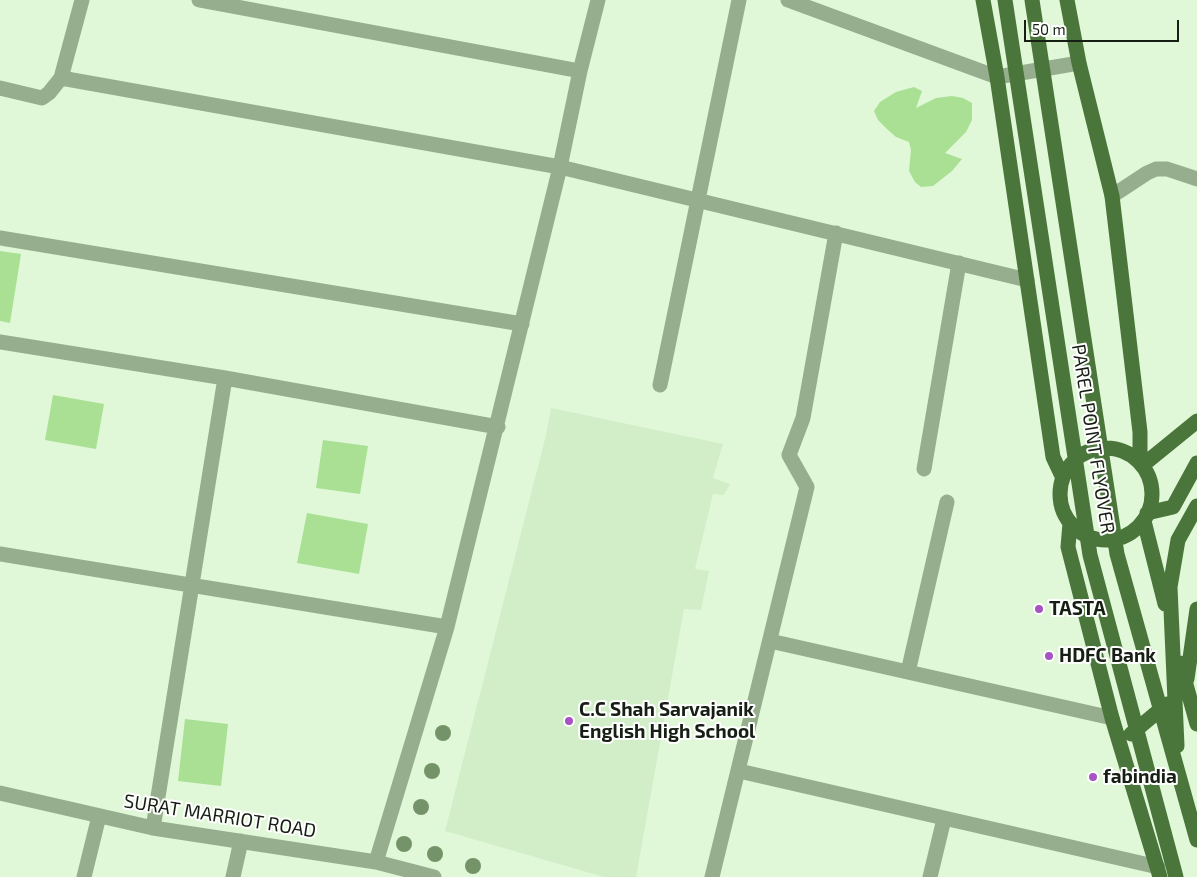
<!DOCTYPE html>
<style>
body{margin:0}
#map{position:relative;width:1197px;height:877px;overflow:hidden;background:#e0f8d8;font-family:"Exo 2",sans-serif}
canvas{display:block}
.scale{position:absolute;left:1024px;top:20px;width:155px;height:22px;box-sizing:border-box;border:2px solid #171f14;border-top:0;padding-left:6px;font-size:15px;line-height:18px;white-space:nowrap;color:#171f14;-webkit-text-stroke:4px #fff;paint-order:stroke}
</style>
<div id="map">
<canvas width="1197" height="877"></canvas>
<div class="scale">50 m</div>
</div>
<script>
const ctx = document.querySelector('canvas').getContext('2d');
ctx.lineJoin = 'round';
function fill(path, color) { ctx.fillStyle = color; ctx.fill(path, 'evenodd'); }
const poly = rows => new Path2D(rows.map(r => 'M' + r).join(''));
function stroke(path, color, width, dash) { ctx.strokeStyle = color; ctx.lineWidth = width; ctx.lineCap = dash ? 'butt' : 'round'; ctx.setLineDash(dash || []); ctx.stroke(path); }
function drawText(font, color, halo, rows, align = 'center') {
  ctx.font = font + ' "Exo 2",sans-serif'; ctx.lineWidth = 4; ctx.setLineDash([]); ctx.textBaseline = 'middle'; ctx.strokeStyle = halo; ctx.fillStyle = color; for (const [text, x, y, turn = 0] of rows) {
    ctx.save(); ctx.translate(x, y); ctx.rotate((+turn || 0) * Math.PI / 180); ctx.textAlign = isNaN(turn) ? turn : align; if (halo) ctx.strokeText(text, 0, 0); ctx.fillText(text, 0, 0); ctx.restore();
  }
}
const built = poly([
 [551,408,723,444,713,478,730,484,724,495,713,494,695,569,709,571,701,610,684,609,636,877,604,877,445,831,546,435]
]);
const building = poly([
 [914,87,922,91,916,108,936,98,952,96,963,98,972,103,972,120,966,132,945,153,962,159,952,171,933,186,921,187,915,182,909,171,911,150,909,142,896,137,887,129,878,120,874,111,880,102,896,92],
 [0,251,21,254,10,323,0,321],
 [53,395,104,404,96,449,45,440],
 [323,440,368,446,360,494,316,488],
 [307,513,368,524,359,574,297,563],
 [185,719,228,724,221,786,178,781]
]);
const minor = poly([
 [199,0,580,71],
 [788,0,997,77,1079,63],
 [61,78,560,167,1027,280],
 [0,88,42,98,49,93,61,78,82,0],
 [1112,196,1147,173,1156,169,1167,169,1197,179],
 [0,238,522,324],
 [0,342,225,378,498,427],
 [660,385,739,0],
 [924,469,959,263],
 [0,554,447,627],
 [770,641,1112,718],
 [908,672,947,502],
 [739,771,1158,867],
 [0,793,153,828,376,862,434,877],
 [153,828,225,378],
 [376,862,447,627,560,167,580,71,598,0],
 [84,877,99,816],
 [233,877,241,841],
 [712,877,807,487,789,455,803,418,836,233],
 [930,877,944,819]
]);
const major = poly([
 [983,0,997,77,1053,457,1062,476],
 [1005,0,1090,555,1176,877],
 [1032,0,1117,554,1197,840],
 [1067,0,1079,63,1112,196,1140,432,1140,462],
 '1060 494a46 46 0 1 1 92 0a46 46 0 1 1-92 0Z',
 [1143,465,1197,421],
 [1147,513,1173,507,1197,463],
 [1144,521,1165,604],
 [1070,523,1068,547,1112,718,1160,877],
 [1180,663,1197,724],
 [1187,679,1197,609],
 [1131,734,1167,704],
 [1177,746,1170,587,1178,540,1197,506]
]);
const trees = [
 [443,733],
 [432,771],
 [421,807],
 [404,844],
 [435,854],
 [473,866]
];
const markers = [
 [1039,609,5,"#a753c1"],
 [1049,656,5,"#a753c1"],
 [569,721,5,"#a753c1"],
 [1093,777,5,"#a753c1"]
];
const streetNames = [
 ["PAREL POINT FLYOVER",1093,439,81],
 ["SURAT MARRIOT ROAD",220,816,9]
];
const poiNames = [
 ["TASTA",1049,609],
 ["HDFC Bank",1059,656],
 ["C.C Shah Sarvajanik",579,710],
 ["English High School",579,732],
 ["fabindia",1103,777]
];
fill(built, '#d2eec8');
fill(building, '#a9e094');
stroke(minor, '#96ae8e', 15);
stroke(major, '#4b763b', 15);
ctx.fillStyle = '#759369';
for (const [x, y] of trees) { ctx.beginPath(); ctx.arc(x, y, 8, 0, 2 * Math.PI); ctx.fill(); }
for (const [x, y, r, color] of markers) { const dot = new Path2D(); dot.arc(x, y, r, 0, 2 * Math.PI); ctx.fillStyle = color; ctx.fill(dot); stroke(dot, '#fff', 2); }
drawText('19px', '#171f14', '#fff', streetNames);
drawText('bold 19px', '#171f14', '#fff', poiNames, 'left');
</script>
